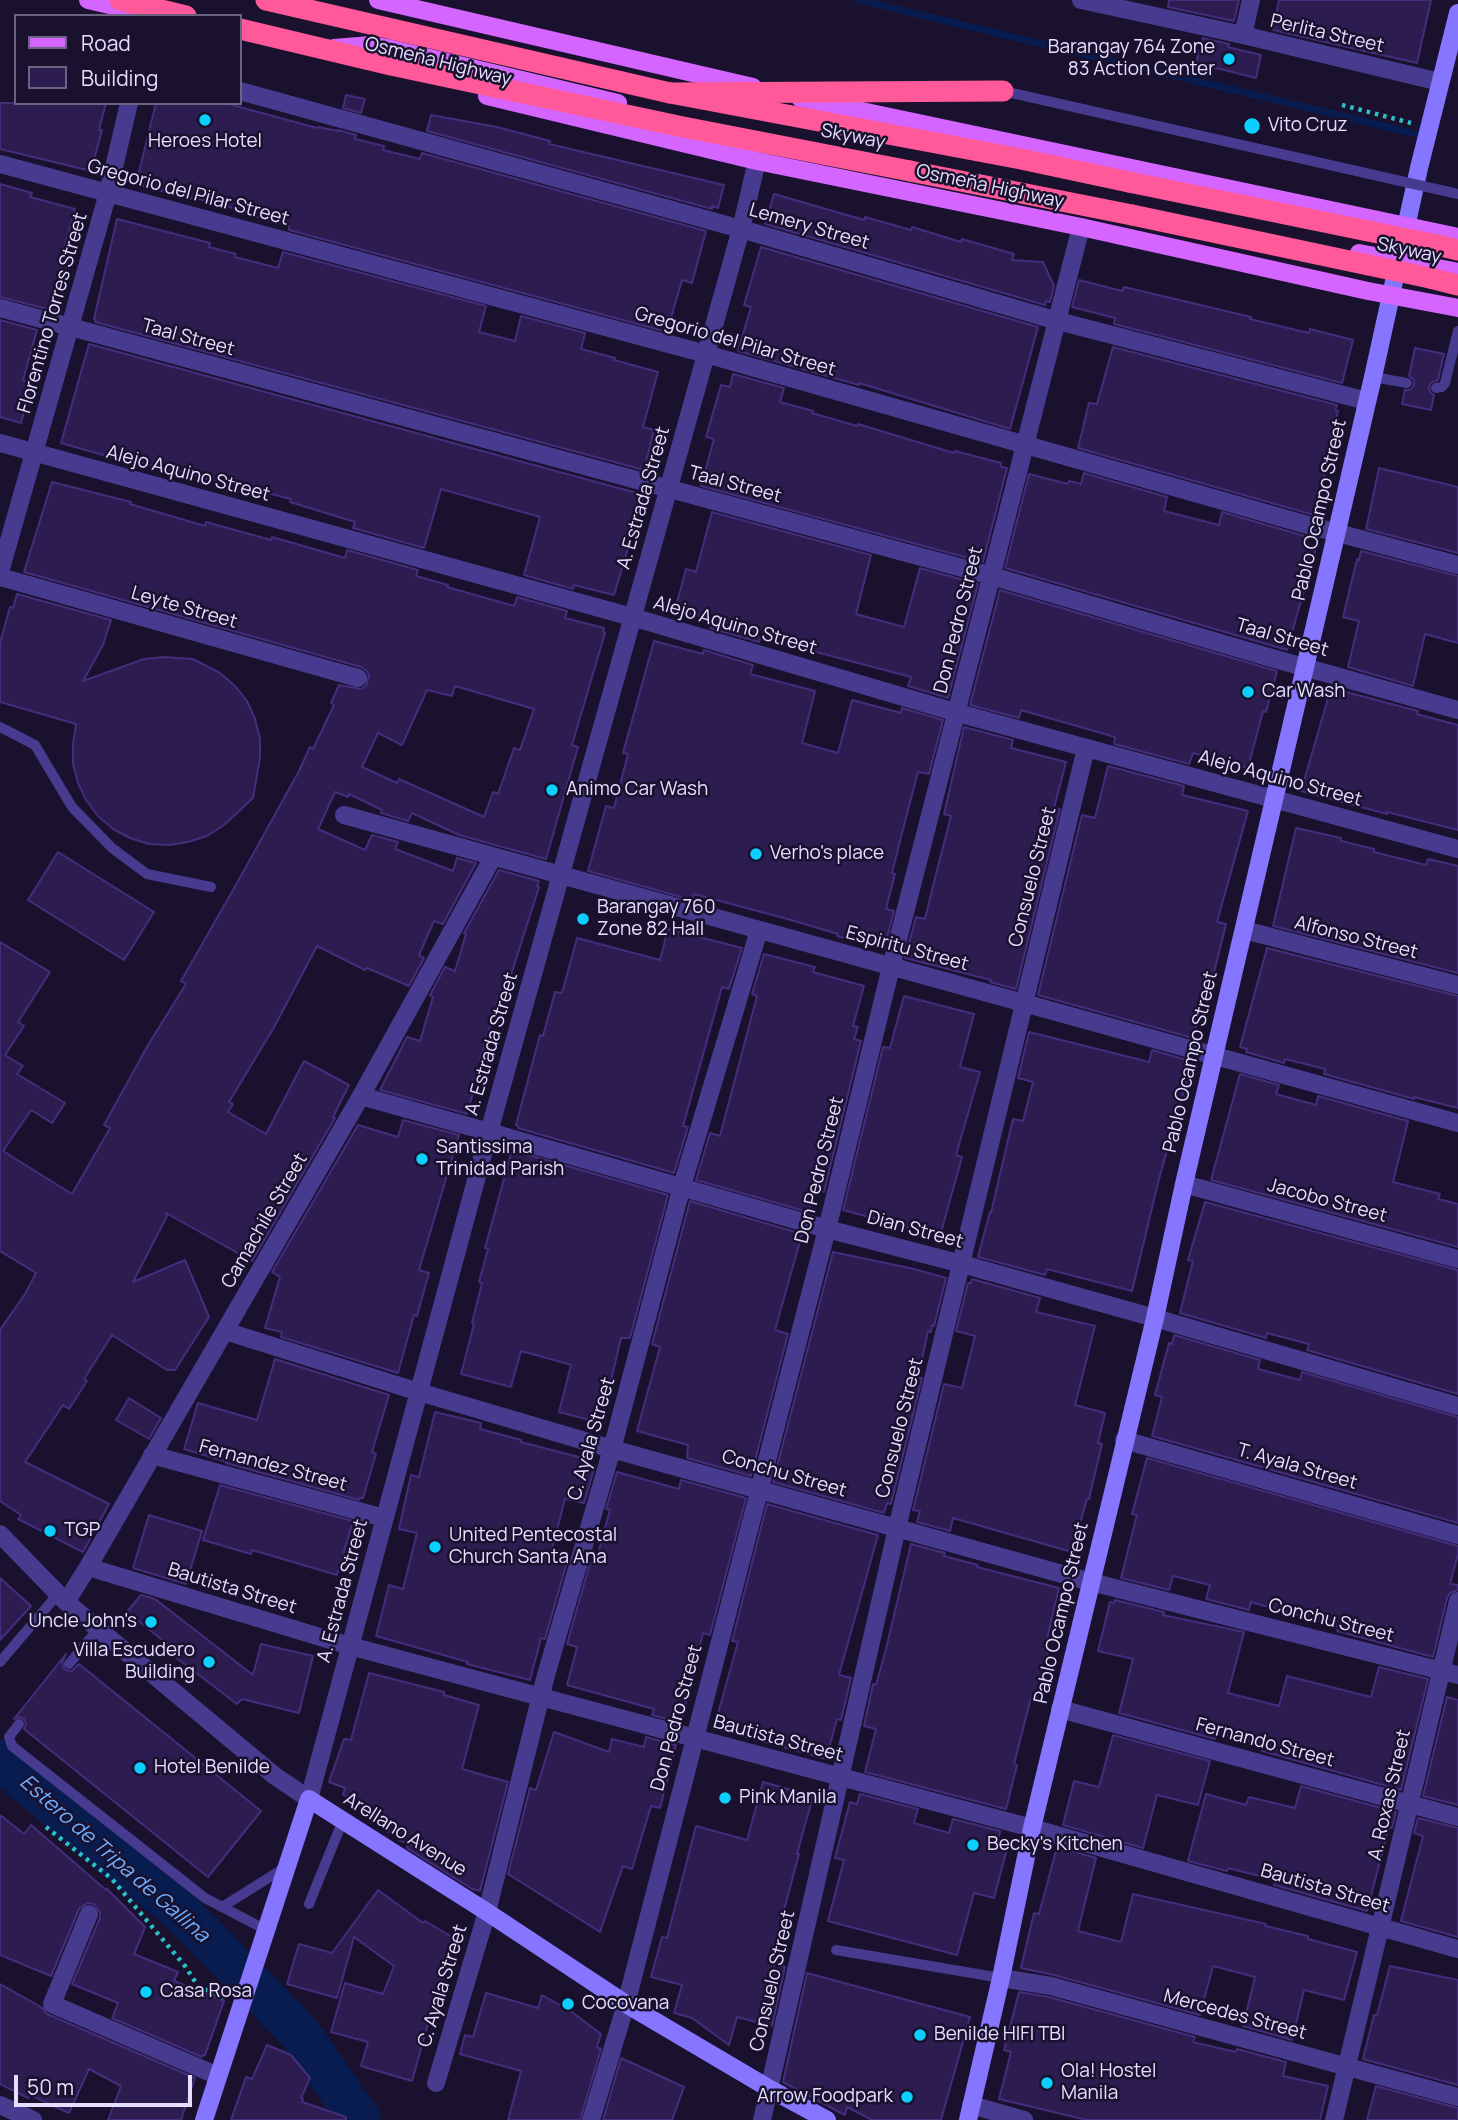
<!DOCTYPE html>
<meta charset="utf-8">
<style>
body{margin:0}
#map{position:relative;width:1458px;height:2120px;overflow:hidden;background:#19112e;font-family:Manrope,sans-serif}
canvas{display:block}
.legend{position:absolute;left:14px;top:14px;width:228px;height:91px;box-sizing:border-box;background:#19112e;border:2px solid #6b6382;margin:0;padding:9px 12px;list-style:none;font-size:21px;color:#e5deff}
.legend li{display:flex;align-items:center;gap:14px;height:35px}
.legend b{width:35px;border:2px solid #6b6382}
.scale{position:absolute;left:14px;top:2075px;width:178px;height:32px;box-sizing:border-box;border:4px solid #e5deff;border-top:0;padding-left:9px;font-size:21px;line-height:24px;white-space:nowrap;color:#e5deff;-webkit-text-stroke:5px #19112e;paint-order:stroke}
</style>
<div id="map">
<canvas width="1458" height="2120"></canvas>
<ul class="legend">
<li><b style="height:9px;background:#d465ff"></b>Road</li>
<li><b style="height:19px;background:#2c1c50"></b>Building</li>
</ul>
<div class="scale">50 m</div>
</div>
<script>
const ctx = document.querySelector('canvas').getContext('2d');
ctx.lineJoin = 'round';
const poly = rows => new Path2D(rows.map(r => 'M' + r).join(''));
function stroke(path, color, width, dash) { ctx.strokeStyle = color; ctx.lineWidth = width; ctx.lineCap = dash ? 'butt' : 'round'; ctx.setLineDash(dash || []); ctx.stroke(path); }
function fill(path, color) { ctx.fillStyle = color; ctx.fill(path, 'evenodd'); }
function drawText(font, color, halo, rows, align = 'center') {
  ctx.font = font + ' Manrope,sans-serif'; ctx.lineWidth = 5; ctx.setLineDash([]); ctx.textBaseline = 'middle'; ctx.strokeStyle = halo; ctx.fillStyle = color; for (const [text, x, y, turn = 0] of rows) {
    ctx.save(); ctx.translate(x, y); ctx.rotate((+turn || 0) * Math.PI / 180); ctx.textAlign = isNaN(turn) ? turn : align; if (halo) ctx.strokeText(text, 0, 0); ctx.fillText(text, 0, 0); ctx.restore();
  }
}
const stream = poly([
 [859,0,1417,134]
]);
const river = poly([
 [0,1761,178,1909,299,2032,360,2120]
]);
const building = poly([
 [1169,0,1239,0,1234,21,1168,7,1169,0],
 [1279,0,1431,0,1417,63,1273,30,1279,0],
 [1203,38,1229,44,1228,47,1261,55,1256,78,1196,63,1203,38],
 [346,95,365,99,361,113,343,108,346,95],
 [0,103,106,103,99,130,102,130,91,171,0,149,0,103],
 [156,103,225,103,317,128,318,127,338,131,338,130,356,135,355,139,384,146,383,150,420,159,422,153,706,231,692,283,682,280,667,332,289,230,289,226,250,215,251,213,192,197,191,199,136,184,156,103],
 [431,115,497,127,550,141,549,144,724,185,718,208,712,206,712,209,427,131,431,115],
 [0,184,32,193,30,197,75,209,62,256,71,259,55,311,0,297,0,184],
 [774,194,864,220,865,217,911,230,912,227,961,242,962,239,1014,254,1012,260,1043,262,1054,286,1050,302,1046,301,1045,305,765,224,774,194],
 [117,219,210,243,209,247,236,254,235,257,278,268,283,252,486,306,479,332,515,341,521,316,585,333,581,349,615,358,614,360,658,372,643,427,654,430,644,470,95,322,96,320,94,319,117,219],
 [761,247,1038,327,1010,429,859,383,859,385,738,351,751,307,744,305,761,247],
 [1079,280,1122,291,1124,287,1251,317,1250,319,1309,333,1310,329,1353,340,1342,383,1114,324,1115,318,1072,307,1079,280],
 [0,320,37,330,23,380,32,383,21,423,0,417,0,320],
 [89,344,644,495,614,595,574,585,573,589,524,575,540,517,441,489,424,548,353,528,355,522,290,502,291,499,217,480,217,482,179,471,179,473,131,460,131,463,61,443,89,344],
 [1113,347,1337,405,1335,410,1338,411,1325,460,1328,461,1314,515,1078,448,1089,403,1097,404,1113,347],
 [1415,348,1444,354,1438,380,1432,382,1429,386,1430,392,1434,395,1431,410,1402,404,1405,390,1410,390,1414,385,1414,380,1409,376,1415,348],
 [733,374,784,388,780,402,813,411,812,413,857,426,858,424,954,453,955,451,1001,463,1001,467,1007,468,983,562,701,486,714,439,706,437,721,385,730,387,733,374],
 [1379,468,1458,487,1458,553,1366,529,1379,468],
 [1084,473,1167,497,1164,511,1219,525,1222,512,1308,537,1306,545,1316,548,1287,650,1005,568,1029,474,1068,484,1069,481,1081,484,1084,473],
 [52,482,131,502,130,504,205,526,206,522,271,540,272,537,345,558,347,550,418,570,416,576,448,585,447,587,514,606,517,597,567,611,565,618,604,628,603,632,605,633,572,745,578,747,546,859,459,835,412,813,408,821,381,813,382,810,349,794,348,797,335,792,318,829,365,850,372,835,398,842,395,849,453,871,457,858,476,863,443,924,434,921,419,955,424,958,409,986,367,968,365,970,317,946,273,1029,229,1102,233,1104,228,1112,266,1134,304,1061,349,1085,333,1117,335,1118,252,1261,166,1213,167,1216,133,1282,185,1260,209,1317,175,1370,167,1370,112,1335,84,1379,87,1381,69,1409,63,1405,25,1462,109,1504,83,1552,18,1519,21,1515,0,1501,0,1330,25,1294,36,1273,0,1251,0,942,50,972,18,1022,24,1026,5,1055,23,1066,17,1074,65,1103,52,1123,31,1110,3,1151,72,1194,110,1128,104,1125,148,1045,186,984,181,981,237,883,299,771,310,747,313,749,334,705,331,703,339,685,361,689,366,686,369,676,367,671,361,667,24,572,52,482],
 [455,686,534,709,520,750,514,748,498,794,493,792,484,817,399,779,397,783,362,767,378,733,402,745,427,690,452,696,455,686],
 [712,512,871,555,856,614,904,627,920,568,978,584,948,698,908,686,911,677,771,640,770,642,760,639,759,642,710,628,713,620,675,610,686,569,696,572,712,512],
 [1361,551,1458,576,1458,643,1425,634,1413,686,1348,667,1359,621,1343,617,1357,559,1359,560,1361,551],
 [1000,590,1277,671,1266,712,1263,711,1248,768,1193,753,1189,764,1114,744,1115,737,1063,722,1021,710,1019,718,970,705,1000,590],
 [17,594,111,620,103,645,83,681,144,659,164,657,193,659,220,673,235,686,247,701,255,719,260,738,260,758,253,798,224,825,207,836,188,842,169,845,149,844,130,838,113,829,98,816,86,800,78,783,73,764,73,744,76,724,0,702,0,643,10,607,13,608,17,594],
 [654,641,703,654,704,650,753,665,750,674,815,691,802,743,838,753,852,700,901,713,902,708,943,720,929,774,918,772,902,833,892,873,895,874,886,909,894,911,884,949,837,936,838,934,791,920,694,894,692,900,588,871,606,806,614,808,628,754,623,753,654,641],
 [1331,688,1418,711,1417,714,1458,725,1458,830,1387,812,1387,814,1301,791,1331,688],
 [964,727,1013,740,1011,748,1066,762,1054,808,1060,809,1016,989,990,982,991,980,905,958,916,917,925,919,933,886,951,816,944,814,964,727],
 [1108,766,1184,786,1182,795,1248,811,1217,922,1226,924,1213,976,1209,975,1193,1038,1038,995,1082,815,1095,818,1108,766],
 [1296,828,1341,838,1341,841,1374,849,1374,852,1426,865,1428,859,1458,866,1458,973,1273,926,1296,828],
 [58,852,154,912,124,960,28,900,58,852],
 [499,870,539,881,537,886,539,887,504,997,499,995,480,1060,482,1061,467,1114,380,1090,407,1037,420,1041,433,997,430,995,445,967,455,971,466,934,464,933,499,870],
 [668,929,742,948,729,989,722,987,683,1126,688,1127,674,1173,518,1128,518,1126,516,1125,540,1035,543,1036,555,992,562,993,577,938,660,960,668,929],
 [1267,948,1458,996,1458,1108,1414,1097,1414,1099,1324,1074,1325,1069,1285,1059,1284,1063,1246,1052,1247,1049,1240,1047,1267,948],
 [764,954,815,967,813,972,864,986,853,1026,858,1027,854,1039,861,1041,824,1192,815,1190,808,1212,696,1180,710,1133,720,1136,757,996,752,994,764,954],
 [904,996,974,1014,960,1067,980,1072,956,1155,962,1157,940,1236,843,1210,883,1047,890,1048,904,996],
 [1029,1032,1149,1062,1152,1050,1187,1060,1186,1065,1191,1066,1159,1179,1132,1291,1047,1269,1045,1275,978,1257,990,1212,991,1213,1013,1119,1023,1121,1033,1082,1018,1078,1029,1032],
 [1240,1074,1279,1085,1276,1094,1316,1105,1318,1096,1408,1121,1393,1182,1440,1194,1438,1199,1458,1204,1458,1247,1211,1180,1240,1074],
 [403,1120,459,1135,419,1270,429,1273,417,1316,414,1315,398,1373,281,1337,282,1332,265,1328,280,1277,272,1272,358,1125,398,1137,403,1120],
 [512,1150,668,1195,630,1338,621,1338,601,1423,559,1412,571,1365,565,1363,521,1351,511,1387,461,1374,474,1324,472,1323,482,1283,479,1282,488,1249,485,1248,512,1150],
 [690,1201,802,1234,775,1330,788,1334,751,1476,687,1458,688,1445,637,1431,660,1347,652,1344,690,1201],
 [1205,1202,1458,1270,1458,1394,1307,1350,1309,1344,1267,1333,1266,1338,1180,1313,1193,1261,1188,1260,1205,1202],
 [833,1252,914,1269,946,1278,934,1326,932,1325,931,1332,928,1331,920,1368,919,1378,922,1378,891,1504,887,1503,884,1513,773,1482,833,1252],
 [972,1279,1040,1298,1036,1312,1095,1326,1075,1405,1105,1413,1098,1443,1102,1444,1089,1499,1087,1499,1072,1552,953,1518,950,1531,917,1522,920,1511,913,1510,944,1384,962,1388,975,1336,956,1331,968,1283,971,1283,972,1279],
 [1174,1335,1260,1360,1258,1369,1300,1380,1302,1372,1458,1417,1458,1523,1152,1436,1162,1397,1155,1395,1169,1343,1172,1344,1174,1335],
 [275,1359,389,1395,372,1452,376,1454,363,1498,360,1498,359,1500,226,1463,227,1462,184,1449,198,1403,257,1420,275,1359],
 [129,1398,161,1418,149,1439,116,1420,129,1398],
 [435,1412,481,1423,480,1429,521,1440,521,1442,590,1460,589,1465,595,1466,584,1503,565,1499,552,1549,560,1551,559,1556,568,1558,545,1639,541,1638,530,1680,467,1664,468,1662,376,1636,389,1585,403,1589,417,1533,399,1529,411,1475,419,1477,435,1412],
 [1147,1458,1458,1546,1458,1554,1450,1584,1458,1585,1458,1590,1450,1593,1447,1598,1433,1657,1337,1631,1339,1627,1251,1602,1249,1610,1206,1599,1210,1585,1173,1576,1169,1590,1121,1578,1137,1515,1132,1514,1147,1458],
 [617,1472,679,1489,681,1480,746,1498,710,1635,703,1633,681,1723,652,1715,654,1709,567,1685,577,1647,567,1644,590,1563,595,1565,610,1510,606,1509,617,1472],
 [220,1485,353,1521,337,1575,252,1550,251,1554,203,1540,220,1485],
 [767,1504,878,1535,839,1675,851,1678,841,1720,837,1719,826,1759,714,1728,738,1642,732,1641,767,1504],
 [149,1515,202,1531,186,1584,133,1568,149,1515],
 [911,1544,945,1553,944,1556,978,1565,977,1567,1059,1588,1045,1647,1049,1648,1036,1700,1031,1698,1014,1764,1017,1765,1006,1809,865,1772,876,1729,864,1726,873,1684,876,1685,886,1649,911,1544],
 [0,1578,31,1606,0,1640,0,1578],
 [141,1595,155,1599,253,1675,261,1644,313,1656,299,1713,242,1699,237,1704,166,1650,170,1646,127,1612,141,1595],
 [1115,1600,1164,1612,1163,1615,1244,1632,1228,1693,1279,1706,1287,1676,1371,1697,1379,1667,1428,1679,1401,1790,1262,1751,1264,1745,1217,1733,1215,1739,1119,1713,1133,1659,1098,1651,1110,1602,1114,1603,1115,1600],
 [66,1654,62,1663,65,1670,72,1671,79,1664,261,1811,208,1877,24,1729,26,1724,24,1719,19,1717,14,1719,66,1654],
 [369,1673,444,1692,444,1695,479,1705,462,1769,508,1782,480,1891,472,1889,407,1848,408,1844,399,1840,400,1836,386,1831,388,1825,372,1819,374,1813,357,1807,360,1801,343,1795,345,1788,329,1782,344,1739,351,1740,369,1673],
 [1447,1697,1458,1700,1458,1805,1423,1796,1447,1697],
 [554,1732,609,1752,612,1739,644,1747,646,1737,676,1745,660,1808,651,1806,632,1869,623,1866,600,1932,508,1874,530,1788,536,1790,554,1732],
 [1113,1735,1210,1761,1198,1805,1157,1795,1143,1848,1063,1825,1074,1781,1099,1787,1113,1735],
 [763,1782,813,1796,797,1854,799,1854,784,1910,787,1911,772,1962,785,1967,772,2026,737,2017,729,2045,692,2018,674,2013,682,1985,651,1977,662,1937,667,1938,696,1826,747,1840,763,1782],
 [1301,1786,1396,1812,1392,1828,1389,1827,1367,1911,1274,1885,1275,1880,1228,1868,1227,1871,1188,1861,1206,1794,1246,1805,1249,1797,1295,1808,1301,1786],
 [860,1794,918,1809,914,1823,949,1833,953,1819,1000,1831,998,1842,1008,1845,994,1898,974,1893,957,1955,828,1921,844,1860,835,1858,850,1802,857,1804,860,1794],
 [0,1815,24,1834,31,1825,106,1890,107,1889,145,1927,134,1954,178,1972,174,1981,224,2001,205,2055,203,2055,202,2057,112,2018,118,2003,72,1984,100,1918,100,1912,94,1904,87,1903,79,1909,51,1976,0,1955,0,1815],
 [1418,1818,1458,1828,1458,1937,1401,1921,1423,1836,1414,1833,1418,1818],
 [1057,1847,1096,1858,1078,1931,1121,1942,1133,1894,1266,1924,1265,1926,1308,1936,1308,1939,1357,1952,1344,2000,1304,1990,1292,2040,1243,2026,1255,1977,1213,1966,1200,2015,1054,1975,1021,1968,1034,1913,1039,1914,1057,1847],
 [378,1890,423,1923,425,1921,459,1941,437,2014,429,2020,412,2081,361,2066,368,2042,331,2032,345,1983,383,1994,394,1966,354,1937,337,1998,287,1984,299,1944,332,1953,378,1890],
 [1390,1966,1458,1980,1458,2085,1363,2059,1374,2015,1377,2015,1390,1966],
 [807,1973,970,2017,941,2120,872,2120,847,2107,845,2115,783,2082,807,1973],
 [0,1984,41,2007,47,2014,195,2078,181,2120,108,2120,121,2086,89,2069,69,2113,30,2095,28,2098,0,2084,0,1984],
 [1019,1992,1049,1997,1195,2037,1193,2042,1236,2052,1237,2049,1286,2062,1283,2076,1328,2086,1320,2120,1087,2120,999,2099,1011,2052,1004,2050,1019,1992],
 [486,1993,538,2008,542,1995,572,2012,601,2034,597,2047,601,2049,580,2120,508,2120,521,2071,460,2054,465,2035,473,2037,486,1993],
 [267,2045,291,2055,310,2078,301,2098,303,2099,302,2102,346,2117,346,2120,231,2120,246,2077,252,2079,267,2045],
 [621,2058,684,2087,672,2120,603,2120,621,2058],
 [1376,2086,1458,2108,1458,2120,1367,2120,1376,2086]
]);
const path = poly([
 [1342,105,1411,123],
 [46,1827,112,1879,185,1966,198,1986,225,1998]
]);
const service = poly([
 [1373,377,1407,383],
 [1436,388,1442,387,1445,383,1458,331],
 [0,727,35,745,72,807,112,848,147,874,211,887],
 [0,1662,58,1594],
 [69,1664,98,1629],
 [19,1724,9,1737,12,1746,205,1898,266,1930],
 [309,1904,343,1820],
 [222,1907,286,1867],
 [836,1950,1001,1978]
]);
const minor = poly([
 [1243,35,1251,0],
 [240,91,741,229,1058,321,1367,401],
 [0,164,706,354,1304,524,1458,565],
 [0,308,992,576,1268,657,1458,710],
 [0,443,632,617,958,713,1458,849],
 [0,572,108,193,129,103],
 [0,577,358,678],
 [344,815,1458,1123],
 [1244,930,1458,985],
 [361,1096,489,1132],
 [1184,1184,1458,1259],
 [225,1331,419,1392,612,1449,1091,1582,1458,1675],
 [1124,1440,1458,1535],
 [152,1455,384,1518],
 [88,1567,350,1646,1032,1828,1458,1949],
 [66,1602,88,1567,361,1096,493,857],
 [1060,1709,1458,1817],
 [89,1914,52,2004,218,2076],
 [1001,1978,1051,1986,1458,2097],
 [436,2083,487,1912,546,1675,612,1449,682,1186,759,930],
 [971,2105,1024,2120],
 [591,2120,626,2004,827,1229,891,967,1081,227],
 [762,2120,897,1528,1086,748],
 [1334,2120,1458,1601]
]);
const tertiary = poly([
 [1081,0,1243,35,1440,82],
 [489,1132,827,1229,962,1264,1155,1318,1458,1406],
 [0,1534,66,1602,275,1776,309,1799,489,1132,741,229,760,148],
 [0,2105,33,2120]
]);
const secondary = poly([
 [204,2120,309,1799,487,1912,626,2004,770,2089,827,2120],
 [968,2120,1001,1978,1032,1828,1155,1318,1184,1184,1373,377,1419,168,1458,13]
]);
const primary = poly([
 [88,0,135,11],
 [378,0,753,87],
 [334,48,371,45,388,48,618,103],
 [487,96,757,161,1081,227,1368,291,1458,308],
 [800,98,1458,237],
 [1359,253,1458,272]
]);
const motorway = poly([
 [120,0,186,16],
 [266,0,670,93,1021,159,1129,182],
 [910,171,1132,215],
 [1441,246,1458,250],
 [1430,278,1458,285]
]);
const serviceBridge = poly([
 [1003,91,1458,194]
]);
const motorwayBridge = poly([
 [240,29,391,65,683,127,910,171],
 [670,93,1003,91],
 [1129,182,1441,246],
 [1132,215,1430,278]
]);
const markers = [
 [1229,59,7,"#0acfff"],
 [205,120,7,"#0acfff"],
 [1252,126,9,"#0acfff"],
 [1248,692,7,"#0acfff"],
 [552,790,7,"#0acfff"],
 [756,854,7,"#0acfff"],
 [583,919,7,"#0acfff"],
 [422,1159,7,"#0acfff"],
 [50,1531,7,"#0acfff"],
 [435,1547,7,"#0acfff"],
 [151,1622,7,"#0acfff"],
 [209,1662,7,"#0acfff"],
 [140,1768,7,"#0acfff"],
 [725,1798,7,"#0acfff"],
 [973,1845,7,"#0acfff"],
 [146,1992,7,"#0acfff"],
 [568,2004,7,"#0acfff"],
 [920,2035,7,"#0acfff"],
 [1047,2083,7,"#0acfff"],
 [907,2097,7,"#0acfff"]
];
const streetNames = [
 ["Perlita Street",1327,34,13],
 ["Osmeña Highway",438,62,14],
 ["Skyway",853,137,11],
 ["Osmeña Highway",990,187,12],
 ["Gregorio del Pilar Street",188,193,15],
 ["Lemery Street",809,227,16],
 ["Skyway",1409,251,12],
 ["Florentino Torres Street",53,313,-74],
 ["Taal Street",188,338,15],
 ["Gregorio del Pilar Street",735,342,16],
 ["Alejo Aquino Street",188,474,15],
 ["Taal Street",735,485,15],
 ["A. Estrada Street",644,498,-74],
 ["Pablo Ocampo Street",1320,510,-77],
 ["Leyte Street",184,608,16],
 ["Don Pedro Street",959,620,-76],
 ["Alejo Aquino Street",735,626,16],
 ["Taal Street",1282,638,16],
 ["Alejo Aquino Street",1280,779,15],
 ["Consuelo Street",1033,877,-76],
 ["Alfonso Street",1356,938,14],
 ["Espiritu Street",907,949,15],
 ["A. Estrada Street",492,1044,-74],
 ["Pablo Ocampo Street",1191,1062,-77],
 ["Don Pedro Street",820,1170,-76],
 ["Jacobo Street",1327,1201,15],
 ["Camachile Street",265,1221,-60],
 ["Dian Street",915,1230,15],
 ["Consuelo Street",900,1428,-76],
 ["C. Ayala Street",592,1439,-74],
 ["Fernandez Street",273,1466,15],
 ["T. Ayala Street",1297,1467,16],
 ["Conchu Street",784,1474,16],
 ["Bautista Street",232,1589,17],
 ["A. Estrada Street",343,1591,-75],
 ["Pablo Ocampo Street",1062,1613,-77],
 ["Conchu Street",1331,1621,14],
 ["Don Pedro Street",677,1718,-75],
 ["Bautista Street",778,1739,15],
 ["Fernando Street",1265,1743,15],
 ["A. Roxas Street",1390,1795,-77],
 ["Arellano Avenue",405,1835,32],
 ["Bautista Street",1325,1889,16],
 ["Consuelo Street",773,1981,-77],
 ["C. Ayala Street",443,1986,-73],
 ["Mercedes Street",1235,2015,15]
];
const poiNames = [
 ["Barangay 764 Zone",1215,48,"right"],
 ["83 Action Center",1215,70,"right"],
 ["Vito Cruz",1268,126],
 ["Heroes Hotel",205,142,"center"],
 ["Car Wash",1262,692],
 ["Animo Car Wash",566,790],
 ["Verho's place",770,854],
 ["Barangay 760",597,908],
 ["Zone 82 Hall",597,930],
 ["Santissima",436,1148],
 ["Trinidad Parish",436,1170],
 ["TGP",64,1531],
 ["United Pentecostal",449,1536],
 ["Church Santa Ana",449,1558],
 ["Uncle John's",137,1622,"right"],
 ["Villa Escudero",195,1651,"right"],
 ["Building",195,1673,"right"],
 ["Hotel Benilde",154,1768],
 ["Pink Manila",739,1798],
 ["Becky's Kitchen",987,1845],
 ["Casa Rosa",160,1992],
 ["Cocovana",582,2004],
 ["Benilde HIFI TBI",934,2035],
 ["Ola! Hostel",1061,2072],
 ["Manila",1061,2094],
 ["Arrow Foodpark",893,2097,"right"]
];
const waterNames = [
 ["Estero de Tripa de Gallina",114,1859,41]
];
stroke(stream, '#091c4f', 7);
stroke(river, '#091c4f', 42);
fill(building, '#2c1c50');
stroke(building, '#452d7d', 2);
stroke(path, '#2cbfc5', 4.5, [3.5, 5]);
stroke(service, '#463b8e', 10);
stroke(minor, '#463b8e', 18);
stroke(tertiary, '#463b8e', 18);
stroke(secondary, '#8675ff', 18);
stroke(primary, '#d465ff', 18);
stroke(motorway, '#ff5999', 21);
stroke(serviceBridge, '#463b8e', 10);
stroke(motorwayBridge, '#ff5999', 21);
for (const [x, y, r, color] of markers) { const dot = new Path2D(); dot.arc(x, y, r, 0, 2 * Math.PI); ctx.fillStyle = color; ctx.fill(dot); stroke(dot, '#19112e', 2.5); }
drawText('19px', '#e5deff', '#19112e', streetNames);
drawText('19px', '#e5deff', '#19112e', poiNames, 'left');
drawText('italic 21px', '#6cadff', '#19112e', waterNames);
</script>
